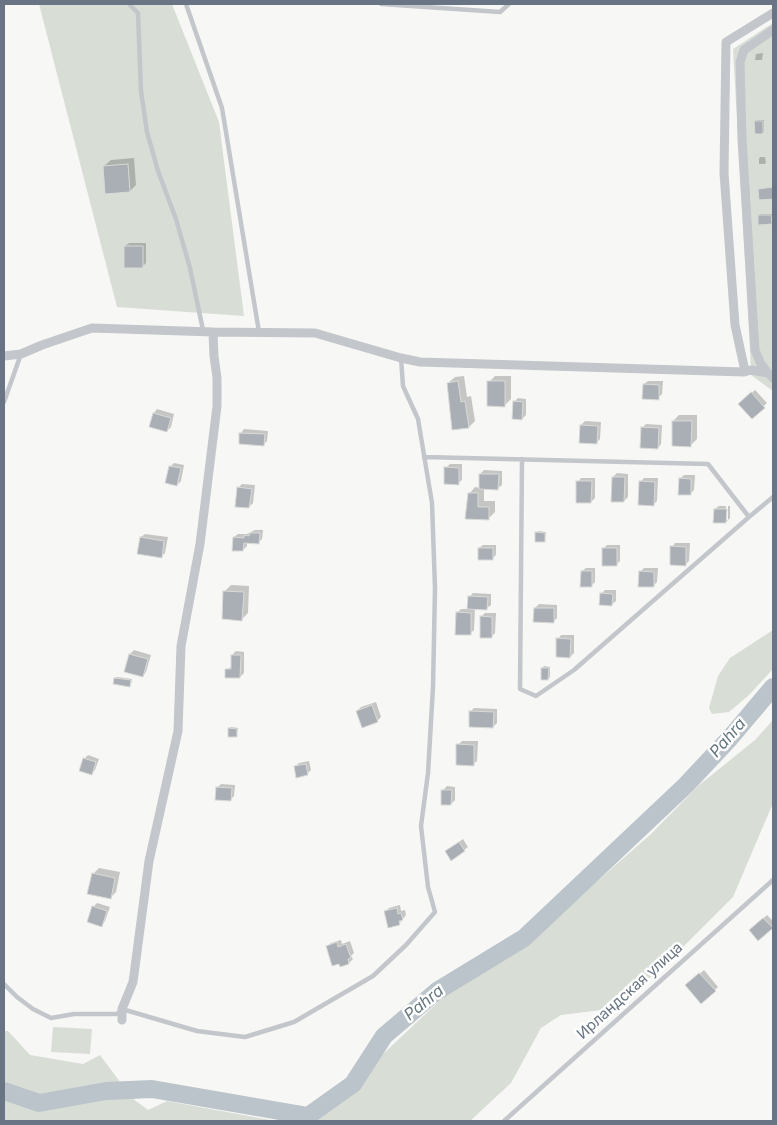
<!DOCTYPE html>
<meta charset="utf-8">
<style>
body{margin:0}
#map{position:relative;width:777px;height:1125px;overflow:hidden;background:#f7f7f5;font-family:Inter,sans-serif}
canvas{display:block}
.frame{position:absolute;inset:0;border:5px solid #697584;pointer-events:none}
</style>
<div id="map">
<canvas width="777" height="1125"></canvas>
<div class="frame"></div>
</div>
<script>
const ctx = document.querySelector('canvas').getContext('2d');
ctx.lineJoin = 'round';
function fill(path, color) { ctx.fillStyle = color; ctx.fill(path, 'evenodd'); }
const poly = rows => new Path2D(rows.map(r => 'M' + r).join(''));
function stroke(path, color, width, dash) { ctx.strokeStyle = color; ctx.lineWidth = width; ctx.lineCap = dash ? 'butt' : 'round'; ctx.setLineDash(dash || []); ctx.stroke(path); }
function drawText(font, color, halo, rows, align = 'center') {
  ctx.font = font + ' Inter,sans-serif'; ctx.lineWidth = 5; ctx.setLineDash([]); ctx.textBaseline = 'middle'; ctx.strokeStyle = halo; ctx.fillStyle = color; for (const [text, x, y, turn = 0] of rows) {
    ctx.save(); ctx.translate(x, y); ctx.rotate((+turn || 0) * Math.PI / 180); ctx.textAlign = isNaN(turn) ? turn : align; if (halo) ctx.strokeText(text, 0, 0); ctx.fillText(text, 0, 0); ctx.restore();
  }
}
const green = poly([
 [39,4,172,4,219,122,244,316,117,307],
 [773,23,773,391,744,370,751,369,733,49],
 [773,630,773,669,749,695,729,712,712,714,709,708,718,676,730,658],
 [773,720,773,803,733,897,687,943,617,1008,561,1015,541,1028,511,1083,470,1121,289,1121,320,1113,363,1080,382,1055,452,989,493,965,586,891,651,834,698,786,755,740],
 [53,1027,92,1029,90,1054,51,1052],
 [4,1031,8,1031,30,1055,83,1064,100,1055,132,1098,148,1110,167,1101,276,1121,4,1121]
]);
const shadow = poly([
 [763,53,762,60,755,60,756,54],
 [757,120,764,120,764,131,763,133,755,121],
 [760,157,765,157,766,163,764,164,759,164,759,159],
 [134,158,136,185,130,191,104,166,111,160],
 [760,214,772,214,773,221,771,223,759,216],
 [129,243,146,243,146,263,142,267,125,246],
 [464,376,467,397,471,396,475,421,469,427,448,383,455,377],
 [495,376,511,376,511,399,505,405,489,382],
 [648,381,663,381,662,394,658,398,644,384],
 [755,390,767,403,752,417,740,404],
 [518,398,526,399,526,415,522,419,514,402],
 [157,409,174,414,171,427,167,431,154,413],
 [679,415,697,415,697,439,691,445,673,421],
 [585,421,601,422,600,439,596,443,581,425],
 [646,424,662,425,661,444,658,448,642,428],
 [244,429,268,431,267,441,263,445,241,433],
 [174,463,184,465,181,481,177,485,170,467],
 [450,464,462,464,462,480,458,483,446,468],
 [484,470,502,471,502,485,498,488,484,488,484,501,495,501,495,512,489,518,467,518,469,494,475,487,480,488,480,474],
 [617,473,628,474,628,497,624,501,613,477],
 [684,475,695,475,694,490,690,494,680,479],
 [581,478,595,478,595,498,591,502,578,482],
 [644,478,658,478,657,501,653,505,640,482],
 [242,484,255,485,253,503,249,507,238,488],
 [719,506,726,506,725,520,728,520,728,506,730,506,730,518,726,522,715,509],
 [255,530,263,530,262,539,258,543,247,542,247,546,243,550,234,537,238,534,247,534],
 [538,531,546,532,545,541,536,533],
 [145,534,168,537,165,553,161,557,141,537],
 [675,543,690,543,689,561,685,565,672,547],
 [483,545,496,545,496,555,492,559,479,548],
 [607,545,620,545,620,561,616,565,604,548],
 [586,568,595,568,595,582,591,586,582,571],
 [644,568,658,568,657,582,653,586,640,572],
 [231,585,249,586,248,613,242,619,225,591],
 [605,590,616,590,616,601,612,604,601,594],
 [473,593,491,594,491,605,487,608,475,608,474,630,470,634,457,613,461,609,468,609,469,597],
 [539,604,557,605,557,618,553,622,535,608],
 [485,613,496,613,495,633,491,637,481,617],
 [561,635,574,635,574,653,570,657,558,639],
 [134,650,151,655,146,672,143,676,130,654],
 [236,651,244,652,244,673,240,677,227,670,232,666,232,655],
 [544,666,550,667,550,677,548,679,542,668],
 [117,677,132,679,131,684,129,685,115,678],
 [376,702,381,717,377,721,357,711,361,707],
 [474,708,497,709,497,723,493,727,470,712],
 [231,727,238,728,236,736,229,729],
 [462,741,478,741,477,761,473,764,458,745],
 [88,755,99,759,95,770,91,774,84,759],
 [309,761,311,770,307,774,295,767,299,763],
 [221,784,235,785,234,796,230,800,217,788],
 [447,786,455,787,455,800,451,804,443,790],
 [463,839,468,847,464,850,446,851],
 [99,868,120,872,116,892,110,898,93,874],
 [97,903,110,907,105,921,102,925,93,907],
 [400,905,401,911,405,910,406,915,399,924,385,912,389,908],
 [767,915,773,921,773,926,758,939,751,930],
 [341,940,342,944,350,941,354,953,351,956,353,959,349,963,327,947,331,943],
 [704,970,718,987,702,1002,687,986]
]);
const river = poly([
 [4,1091,39,1103,106,1091,152,1089,308,1116,353,1084,384,1036,437,991,524,938,686,785,730,738,773,687]
]);
const building = poly([
 [754,121,763,121,763,134,755,134,754,121],
 [128,164,130,192,105,194,103,166,128,164],
 [773,187,773,199,759,200,758,189,773,187],
 [758,215,771,215,772,224,758,225,758,215],
 [124,246,143,246,143,268,124,268,124,246],
 [458,381,461,402,465,401,469,428,452,430,447,383,458,381],
 [487,381,505,381,505,407,487,406,487,381],
 [643,384,659,385,659,400,642,399,643,384],
 [751,392,765,408,752,419,738,404,751,392],
 [513,401,523,402,522,420,512,419,513,401],
 [153,413,171,418,167,432,149,427,153,413],
 [672,421,692,421,691,447,672,446,672,421],
 [580,425,598,426,597,444,579,443,580,425],
 [641,427,659,428,658,449,640,448,641,427],
 [239,433,265,434,264,446,239,444,239,433],
 [169,466,181,468,177,486,165,483,169,466],
 [444,467,459,468,459,485,444,484,444,467],
 [479,474,499,474,498,490,479,489,479,474],
 [612,477,625,477,624,502,611,502,612,477],
 [679,478,691,479,691,495,678,495,679,478],
 [576,481,592,481,591,503,576,503,576,481],
 [639,481,655,482,654,506,638,505,639,481],
 [237,487,252,489,249,508,235,507,237,487],
 [468,493,478,493,478,507,489,507,489,520,465,519,468,493],
 [714,509,727,509,726,523,713,523,714,509],
 [535,532,545,533,545,542,535,542,535,532],
 [250,533,260,533,259,544,244,543,243,551,232,551,233,537,244,538,244,535,249,536,250,533],
 [140,537,164,541,162,558,137,554,140,537],
 [670,546,686,547,686,566,670,565,670,546],
 [478,548,493,548,493,560,478,560,478,548],
 [602,548,617,548,617,566,602,566,602,548],
 [581,571,592,571,592,587,580,587,581,571],
 [639,571,654,572,654,587,638,587,639,571],
 [223,591,244,592,242,621,222,619,223,591],
 [600,593,613,594,612,606,599,605,600,593],
 [468,596,488,597,487,610,467,609,468,596],
 [534,608,554,608,554,623,533,622,534,608],
 [456,612,471,613,471,635,455,635,456,612],
 [480,616,492,617,492,638,480,638,480,616],
 [556,638,571,639,570,658,556,657,556,638],
 [129,654,148,659,143,677,124,672,129,654],
 [231,655,241,655,240,678,225,678,225,669,231,669,231,655],
 [541,668,549,668,548,680,541,680,541,668],
 [114,678,131,680,130,687,113,684,114,678],
 [372,705,378,722,362,728,356,711,372,705],
 [469,711,494,712,493,728,469,727,469,711],
 [228,728,237,729,237,737,228,737,228,728],
 [456,744,474,745,474,766,456,765,456,744],
 [83,758,96,762,92,775,79,771,83,758],
 [306,764,308,775,296,778,294,766,306,764],
 [216,787,232,788,231,801,215,800,216,787],
 [441,790,452,790,451,805,441,805,441,790],
 [459,842,465,851,451,861,445,851,459,842],
 [92,873,115,878,111,899,87,894,92,873],
 [92,906,107,911,102,927,87,922,92,906],
 [397,908,398,914,401,913,403,920,399,921,400,925,388,928,384,911,397,908],
 [763,918,773,928,758,941,749,930,763,918],
 [337,942,338,947,346,944,351,958,348,959,349,964,340,967,339,964,332,966,326,946,337,942],
 [699,973,716,991,701,1004,685,985,699,973]
]);
const lane = poly([
 [129,4,138,13,141,91,147,132,158,171,176,219,190,268,203,330],
 [186,4,222,108,259,332],
 [381,4,500,12,509,4],
 [4,402,21,354],
 [424,457,708,464,749,517,773,497],
 [522,459,520,689,536,696,574,670,749,517],
 [4,984,17,997,33,1009,51,1018,74,1014,117,1014,122,1009,197,1031,245,1037,294,1022,373,976,406,945,435,912,428,887,421,826,428,773,433,687,435,588,432,503,418,419,403,386,401,358],
 [504,1121,773,880]
]);
const street = poly([
 [213,332,315,333,401,358,420,362,744,372,751,370,768,373,773,378],
 [4,356,21,354,42,345,92,328,213,332,214,356,217,378,217,406,200,544,181,646,178,731,149,861,133,982,122,1009,122,1020],
 [745,371,735,325,724,173,726,42,773,13],
 [768,373,761,364,755,350,742,139,740,62,744,50,773,30]
]);
const streetNames = [
 ["Ирландская улица",630,991,-42]
];
const waterNames = [
 ["Pahra",728,738,-49],
 ["Pahra",424,1003,-39]
];
fill(green, '#d8ded6');
fill(shadow, '#0003');
stroke(river, '#bbc4ca', 18);
fill(building, '#a9afb5');
stroke(building, '#d9d9d7', 1);
stroke(lane, '#c3c6ca', 4.5);
stroke(street, '#c3c6ca', 9);
drawText('15px', '#697584', '#fff', streetNames);
drawText('italic 16px', '#64767f', '#fff', waterNames);
</script>
